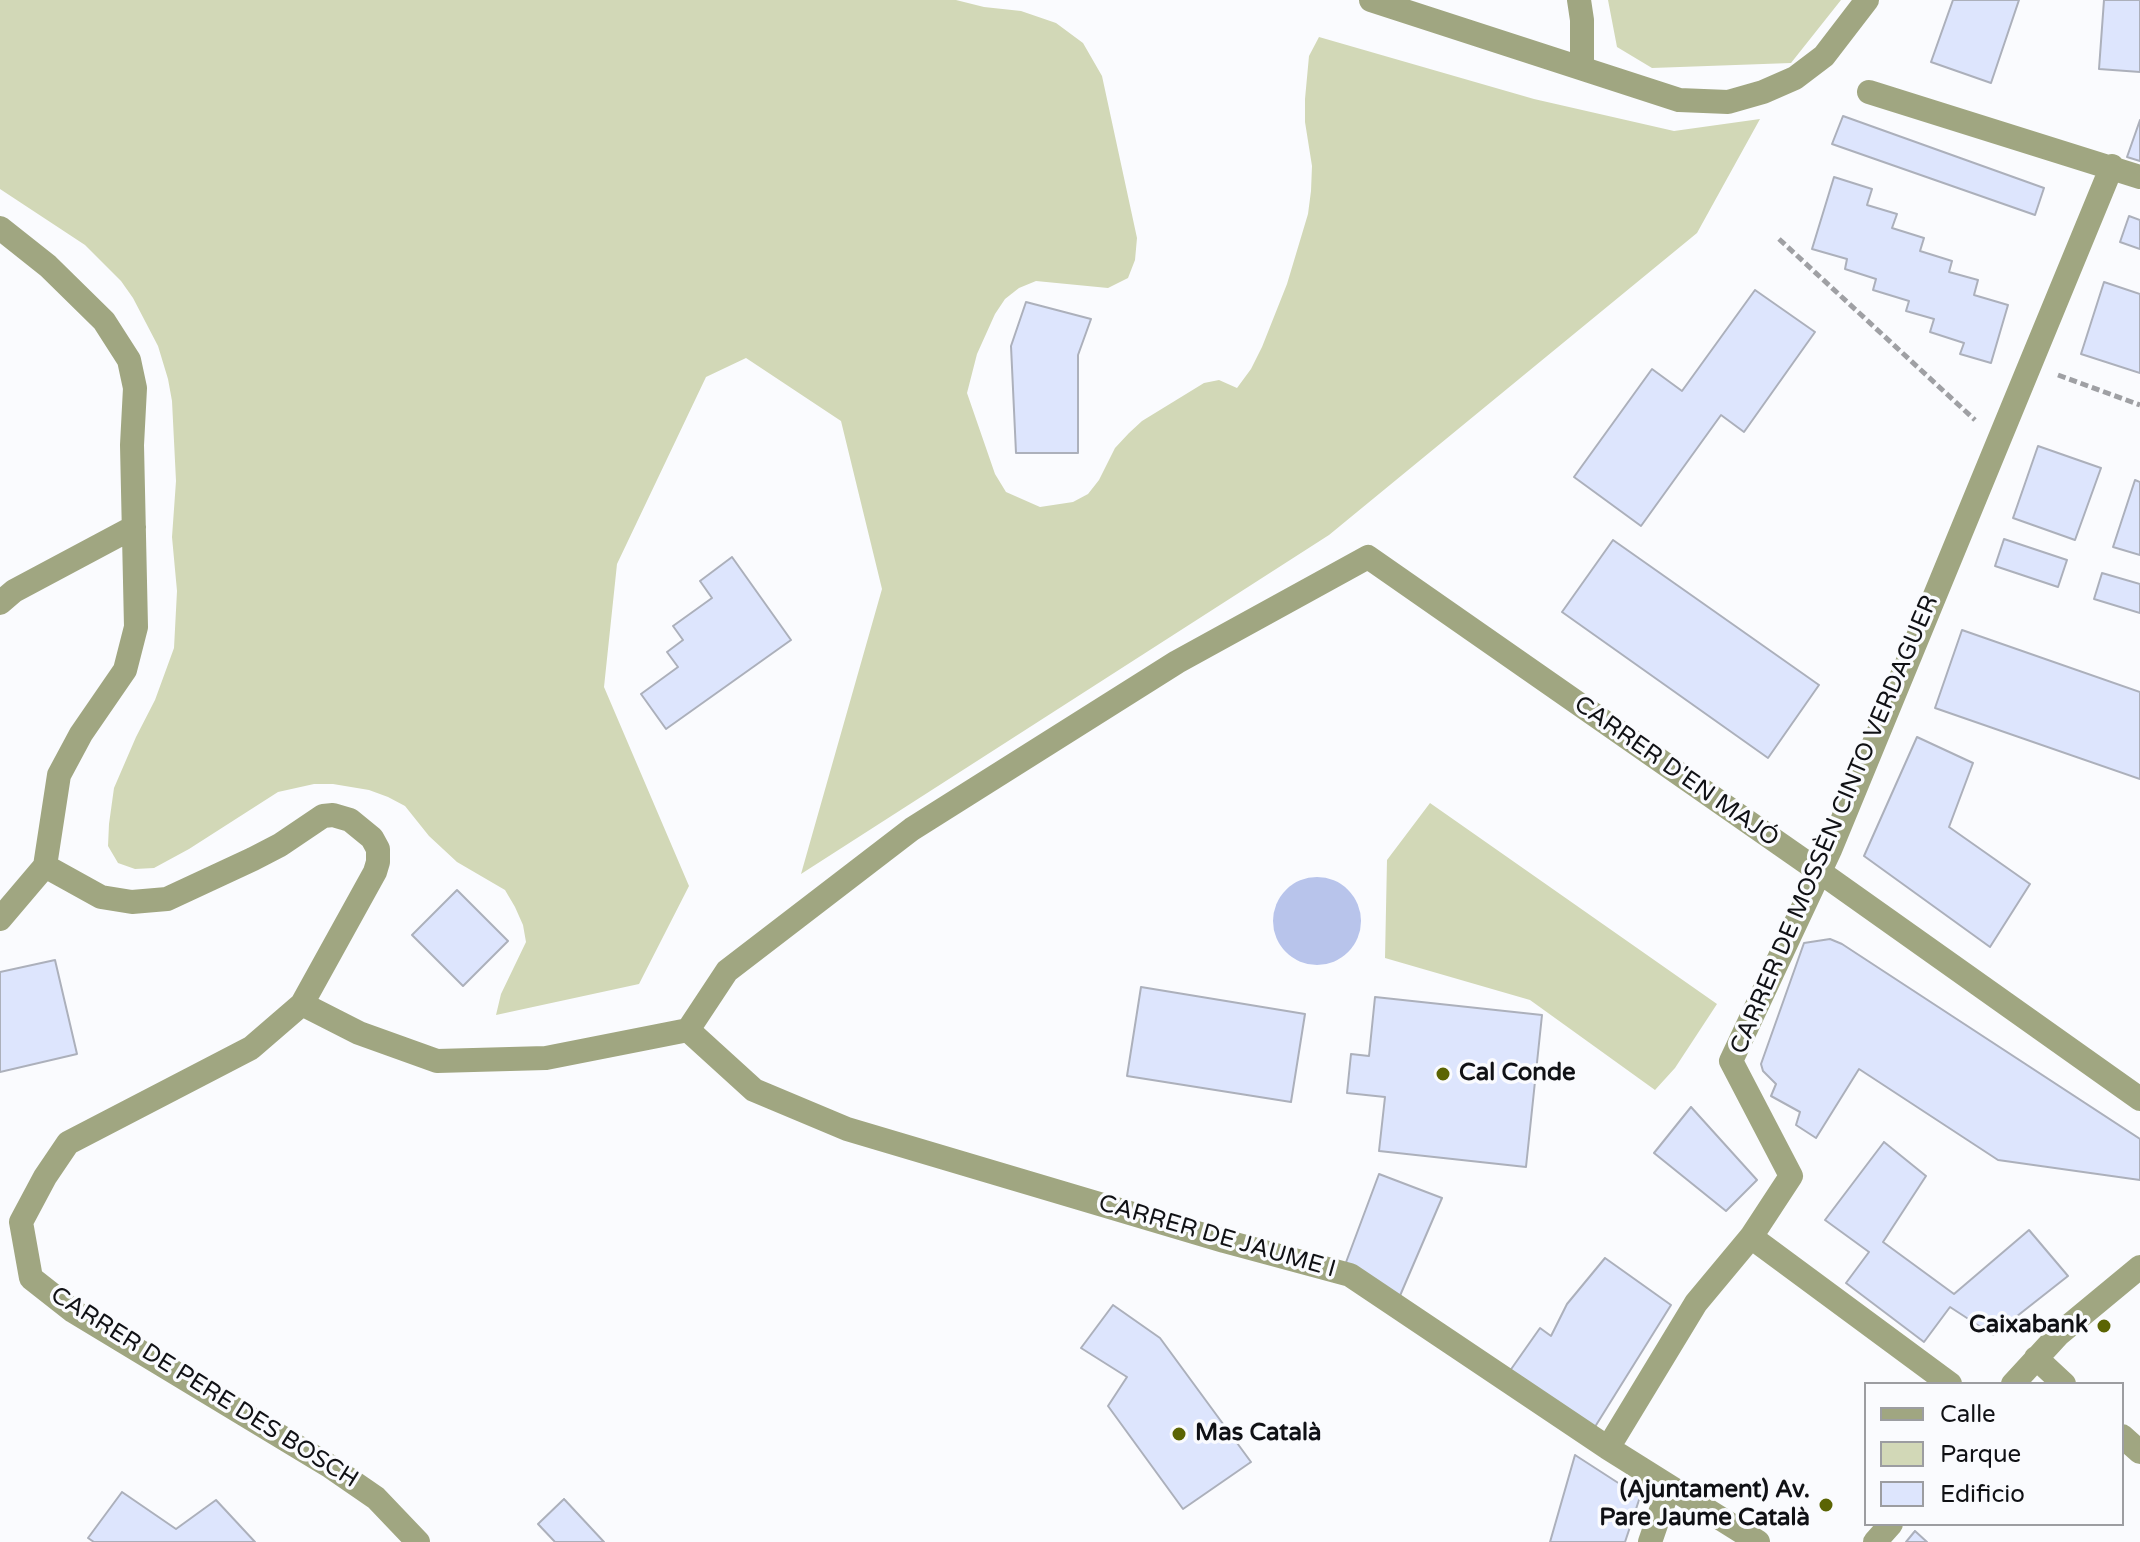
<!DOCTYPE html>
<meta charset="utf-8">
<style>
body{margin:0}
#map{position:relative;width:2140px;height:1542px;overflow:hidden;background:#fafbfe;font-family:"Varela Round",sans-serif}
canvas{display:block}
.legend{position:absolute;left:1864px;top:1382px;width:260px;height:144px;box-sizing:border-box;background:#fafbfe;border:2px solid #9c9da1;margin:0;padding:10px 14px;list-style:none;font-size:24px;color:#101115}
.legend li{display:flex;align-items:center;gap:16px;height:40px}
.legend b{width:40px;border:2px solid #9c9da1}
</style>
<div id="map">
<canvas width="2140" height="1542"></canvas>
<ul class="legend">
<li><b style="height:10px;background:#a0a681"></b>Calle</li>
<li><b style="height:22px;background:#d2d8b7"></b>Parque</li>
<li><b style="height:22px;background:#dde5fd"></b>Edificio</li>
</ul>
</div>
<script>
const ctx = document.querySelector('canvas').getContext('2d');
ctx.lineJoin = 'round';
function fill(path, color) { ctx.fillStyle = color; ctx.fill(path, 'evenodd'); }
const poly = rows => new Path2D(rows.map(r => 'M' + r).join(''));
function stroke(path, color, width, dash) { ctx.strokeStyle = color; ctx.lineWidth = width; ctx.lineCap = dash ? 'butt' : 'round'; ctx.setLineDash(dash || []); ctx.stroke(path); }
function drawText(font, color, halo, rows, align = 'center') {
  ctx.font = font + ' "Varela Round",sans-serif'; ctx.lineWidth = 7; ctx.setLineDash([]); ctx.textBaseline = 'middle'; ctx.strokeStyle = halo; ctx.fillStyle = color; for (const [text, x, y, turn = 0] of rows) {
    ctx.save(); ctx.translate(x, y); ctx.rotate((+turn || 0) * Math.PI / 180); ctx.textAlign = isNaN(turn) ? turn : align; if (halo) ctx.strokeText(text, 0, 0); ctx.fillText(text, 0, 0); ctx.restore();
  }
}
const green = poly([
 [0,0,956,0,984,7,1021,11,1056,23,1083,43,1102,76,1137,238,1135,260,1128,278,1108,288,1036,281,1019,288,1005,299,995,314,977,354,967,393,995,474,1006,492,1040,507,1073,502,1088,494,1099,480,1115,448,1129,433,1142,421,1204,383,1219,380,1237,388,1251,369,1262,347,1287,284,1308,214,1311,191,1312,166,1305,122,1305,99,1309,56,1319,37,1534,99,1674,131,1760,119,1697,233,1329,535,801,874,882,589,841,421,746,358,706,377,617,564,604,687,689,886,639,984,496,1015,501,994,526,942,523,925,515,907,505,890,457,862,429,836,405,806,388,797,369,790,333,784,314,784,278,792,189,849,154,868,135,869,118,863,108,846,109,824,114,788,136,737,155,700,174,648,177,591,172,537,176,481,172,401,168,379,158,346,133,298,121,281,85,245,0,189],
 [1608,0,1841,0,1791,63,1652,68,1617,47],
 [1430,803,1717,1004,1675,1068,1655,1090,1530,1000,1385,958,1387,860]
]);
const water = poly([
 '1273 921a44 44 0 1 1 88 0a44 44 0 1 1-88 0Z'
]);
const building = poly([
 [1953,0,2019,0,1991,83,1931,62,1953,0],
 [2104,0,2140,0,2140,72,2099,69,2104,0],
 [1843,116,2044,188,2035,215,1832,144,1843,116],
 [2140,120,2140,161,2127,157,2140,120],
 [1834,177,1872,189,1867,205,1897,214,1892,228,1924,238,1920,251,1952,261,1949,272,1978,280,1974,295,2008,305,1991,363,1960,354,1964,343,1930,332,1934,319,1906,311,1909,301,1873,290,1876,279,1845,269,1847,259,1812,249,1834,177],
 [2129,216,2140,220,2140,249,2120,242,2129,216],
 [2104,282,2140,294,2140,373,2081,354,2104,282],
 [1755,290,1815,332,1744,432,1721,415,1641,526,1574,477,1652,369,1682,391,1755,290],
 [1026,302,1091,319,1078,355,1078,453,1016,453,1011,346,1026,302],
 [2038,446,2101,468,2075,540,2013,518,2038,446],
 [2135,480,2140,482,2140,555,2113,547,2135,480],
 [2004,539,2067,560,2058,587,1995,566,2004,539],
 [1613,540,1819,685,1768,758,1562,612,1613,540],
 [732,557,791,640,666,729,641,694,678,667,667,652,683,640,673,626,712,598,700,581,732,557],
 [2102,573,2140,584,2140,613,2094,599,2102,573],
 [1962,630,2140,692,2140,779,1935,708,1962,630],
 [1917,737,1973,763,1949,827,2030,884,1990,947,1864,856,1917,737],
 [457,890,508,941,463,986,412,935,457,890],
 [1830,939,1842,944,2140,1139,2140,1180,1998,1160,1859,1069,1816,1138,1796,1125,1800,1112,1771,1096,1776,1084,1763,1071,1761,1064,1804,943,1830,939],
 [55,960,77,1054,0,1072,0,972,55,960],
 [1141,987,1305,1014,1291,1102,1127,1076,1141,987],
 [1375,997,1542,1015,1526,1167,1379,1151,1385,1097,1347,1093,1351,1054,1369,1056,1375,997],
 [1691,1107,1757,1180,1726,1211,1654,1153,1691,1107],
 [1884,1142,1926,1176,1883,1242,1954,1294,2029,1230,2068,1276,1993,1335,1950,1307,1924,1342,1846,1283,1869,1252,1825,1220,1884,1142],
 [1379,1174,1442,1198,1399,1298,1345,1265,1379,1174],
 [1605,1258,1671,1305,1593,1430,1507,1375,1540,1328,1551,1336,1567,1304,1605,1258],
 [1113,1305,1160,1338,1251,1462,1183,1509,1108,1406,1127,1377,1081,1348,1113,1305],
 [1575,1455,1640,1497,1625,1542,1550,1542,1575,1455],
 [122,1492,176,1529,216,1500,255,1542,94,1542,88,1538,122,1492],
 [564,1499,604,1542,555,1542,538,1524,564,1499],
 [1915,1531,1927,1542,1906,1542,1915,1531]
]);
const path = poly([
 [1779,239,1975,420],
 [2058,375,2140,405]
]);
const minor = poly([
 [1371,0,1679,100,1728,102,1763,92,1795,78,1824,56,1867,0],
 [1579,0,1582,20,1582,68],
 [1869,92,2140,177],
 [0,228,48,266,104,321,129,360,135,388,132,445,136,627,125,670,81,734,59,775,45,866],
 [0,603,14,591,134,527],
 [45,866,101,897,132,902,167,899,253,859,280,845,323,816,333,815,350,820,372,838,378,849,378,862,375,872,302,1004,251,1048,68,1143,45,1177,21,1222,31,1278,73,1311,331,1467,376,1498,418,1542],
 [0,919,45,866],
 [302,1004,359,1033,437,1061,546,1058,688,1030,727,971,912,829,1177,662,1368,557,1820,872,2140,1099],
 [688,1030,754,1090,847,1129,1224,1241,1350,1275,1608,1448,1758,1542],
 [1751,1237,1950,1384],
 [2036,1358,2064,1384],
 [2013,1384,2059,1334,2140,1267],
 [2122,1436,2140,1452],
 [1608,1448,1696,1303,1751,1237,1791,1176,1731,1061,1830,850,2112,166],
 [1650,1542,1669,1487],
 [1875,1542,1891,1524]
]);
const markers = [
 [1443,1074,8,"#5b6403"],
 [2104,1326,8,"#5b6403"],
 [1179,1434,8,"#5b6403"],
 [1826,1505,8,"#5b6403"]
];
const streetNames = [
 ["CARRER D'EN MAJÓ",1676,772,35],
 ["CARRER DE MOSSÈN CINTO VERDAGUER",1835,825,-67],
 ["CARRER DE JAUME I",1217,1237,16],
 ["CARRER DE PERE DES BOSCH",204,1388,32]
];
const poiNames = [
 ["Cal Conde",1459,1074],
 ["Caixabank",2088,1326,"right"],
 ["Mas Català",1195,1434],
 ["(Ajuntament) Av.",1810,1491,"right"],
 ["Pare Jaume Català",1810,1519,"right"]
];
fill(green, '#d2d8b7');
fill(water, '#b8c4eb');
fill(building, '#dde5fd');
stroke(building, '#acb0bb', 2);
stroke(path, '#9fa0a4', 5, [8, 4]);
stroke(minor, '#a0a681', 24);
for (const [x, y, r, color] of markers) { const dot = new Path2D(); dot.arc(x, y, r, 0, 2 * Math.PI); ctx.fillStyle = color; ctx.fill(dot); stroke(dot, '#fafbfe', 3); }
drawText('24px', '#101115', '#fafbfe', streetNames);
drawText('bold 24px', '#101115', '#fafbfe', poiNames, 'left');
</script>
